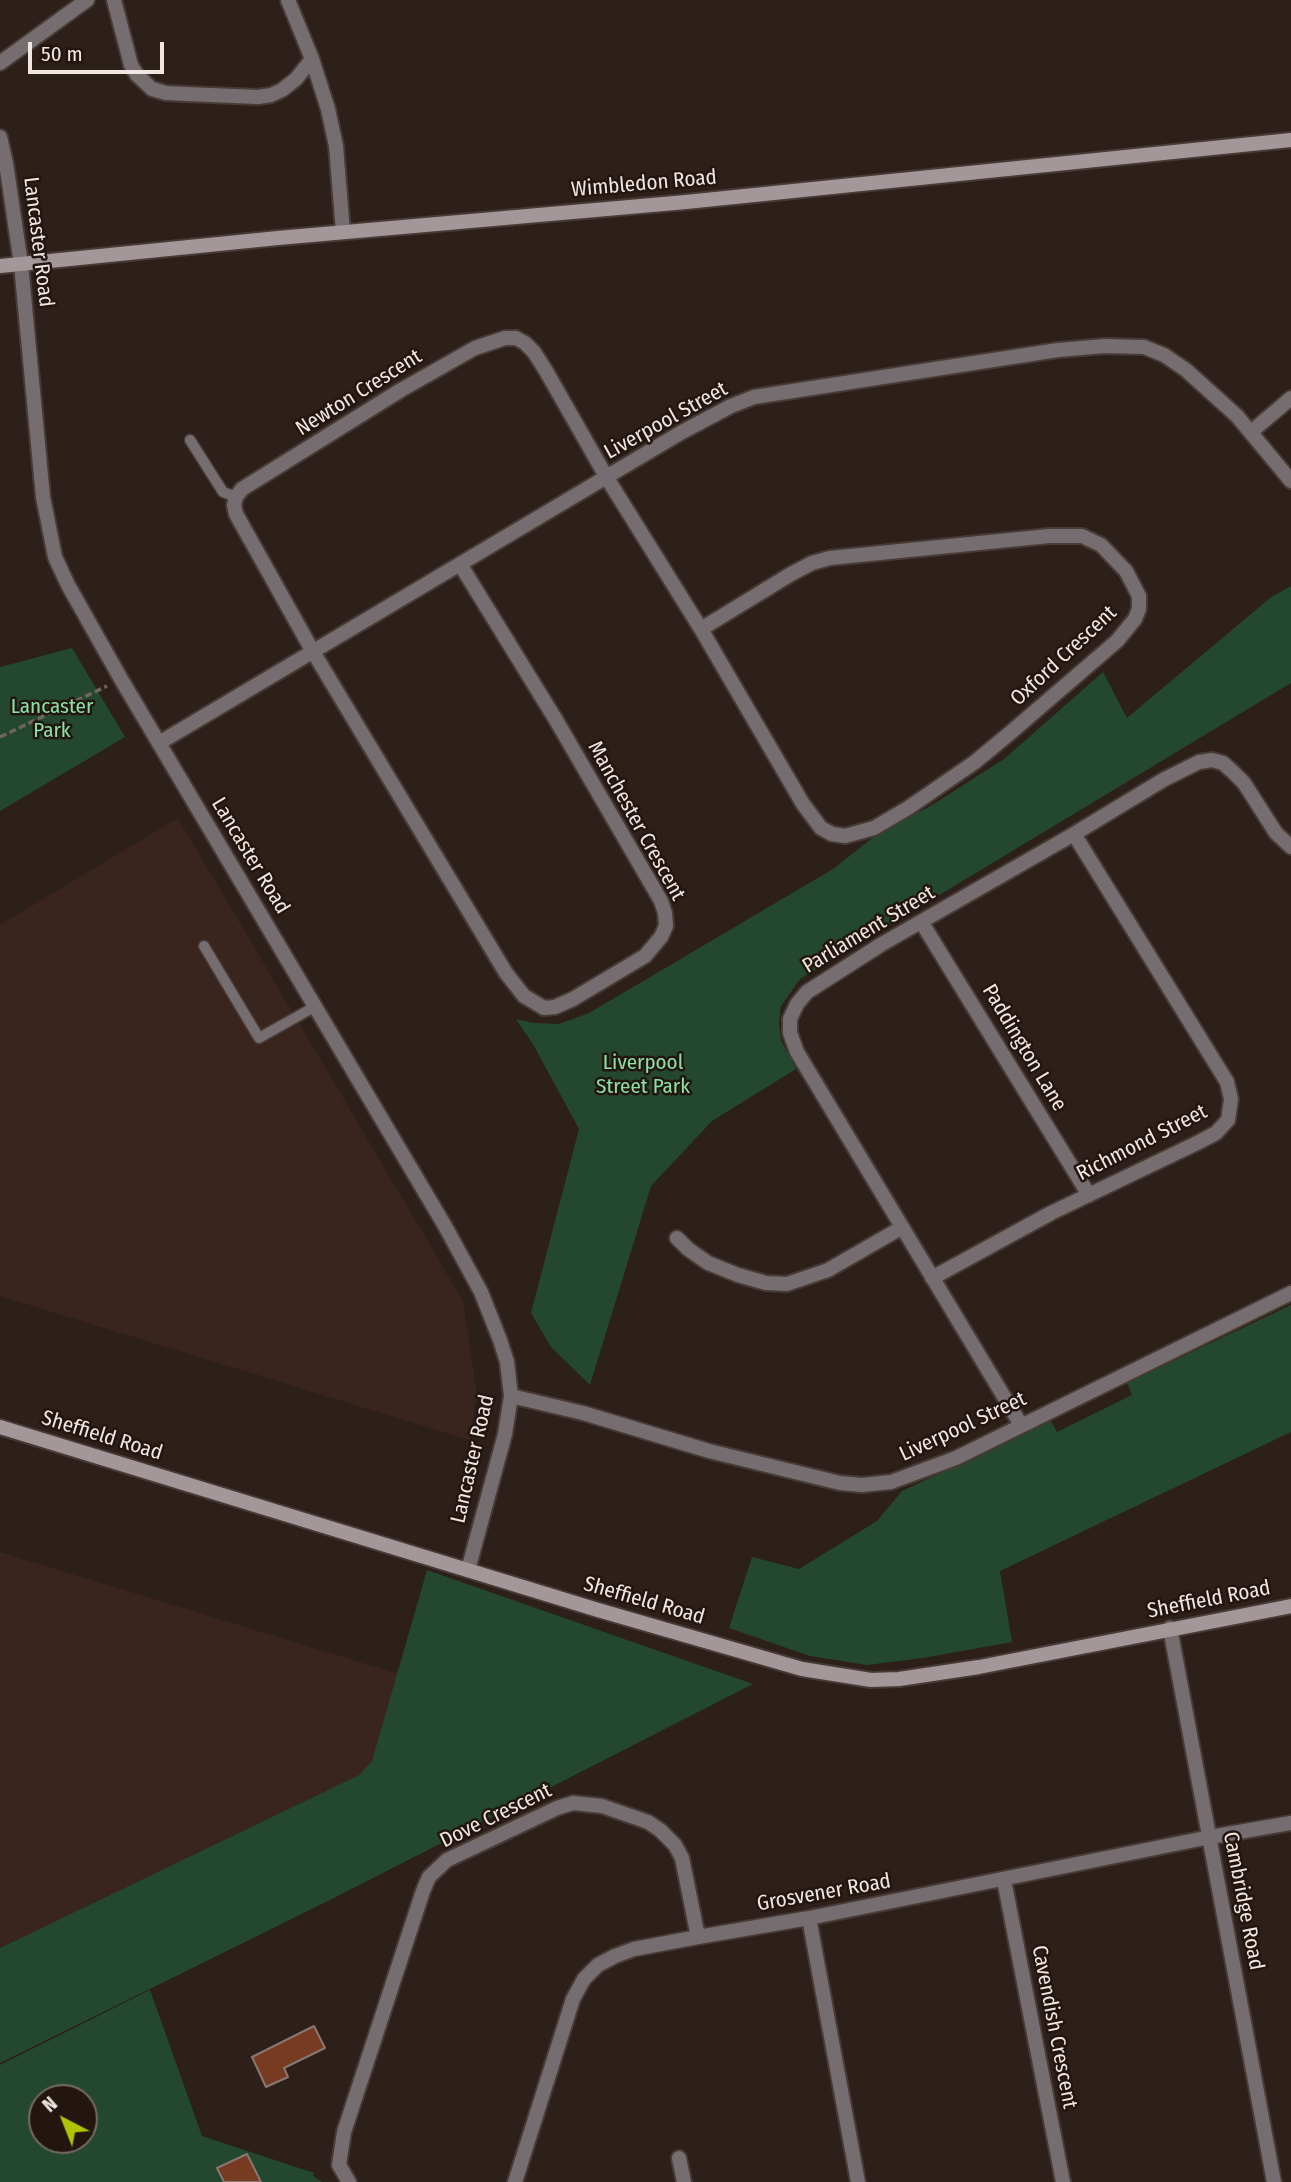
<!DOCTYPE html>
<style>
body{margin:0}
#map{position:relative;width:1291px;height:2182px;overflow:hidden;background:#2d1f1a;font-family:"Fira Sans Condensed",sans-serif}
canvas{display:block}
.north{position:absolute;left:28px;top:2084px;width:70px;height:70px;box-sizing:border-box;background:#231611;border:2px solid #756965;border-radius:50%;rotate:318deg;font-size:19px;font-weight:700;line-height:28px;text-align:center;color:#f0e6e2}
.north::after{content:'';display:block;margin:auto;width:24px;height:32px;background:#afc504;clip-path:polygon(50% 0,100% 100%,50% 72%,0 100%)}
.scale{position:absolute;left:28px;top:42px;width:136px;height:32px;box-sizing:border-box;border:4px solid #f0e6e2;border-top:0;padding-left:9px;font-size:21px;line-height:24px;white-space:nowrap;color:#f0e6e2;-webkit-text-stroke:5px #231611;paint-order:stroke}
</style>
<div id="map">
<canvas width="1291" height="2182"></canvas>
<div class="north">N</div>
<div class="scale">50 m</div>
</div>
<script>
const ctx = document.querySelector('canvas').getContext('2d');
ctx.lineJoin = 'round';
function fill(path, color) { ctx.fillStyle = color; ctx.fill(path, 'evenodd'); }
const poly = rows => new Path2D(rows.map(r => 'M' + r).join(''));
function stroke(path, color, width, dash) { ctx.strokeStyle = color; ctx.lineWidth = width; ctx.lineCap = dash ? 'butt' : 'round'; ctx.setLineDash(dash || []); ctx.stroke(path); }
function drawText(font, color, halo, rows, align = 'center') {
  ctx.font = font + ' "Fira Sans Condensed",sans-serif'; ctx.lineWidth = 5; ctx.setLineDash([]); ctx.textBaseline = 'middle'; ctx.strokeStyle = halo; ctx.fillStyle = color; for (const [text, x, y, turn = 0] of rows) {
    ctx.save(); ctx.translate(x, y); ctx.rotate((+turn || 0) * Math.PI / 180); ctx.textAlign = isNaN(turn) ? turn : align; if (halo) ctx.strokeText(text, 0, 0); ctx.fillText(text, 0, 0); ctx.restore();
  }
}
const built = poly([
 [178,818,463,1301,477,1394,469,1440,0,1296,0,925],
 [0,1552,399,1674,372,1761,359,1775,0,1948]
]);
const green = poly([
 [1291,586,1291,683,800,979,781,1006,779,1024,781,1040,796,1069,712,1121,651,1186,590,1385,551,1347,531,1313,579,1129,534,1046,516,1019,534,1023,559,1024,589,1013,833,869,876,835,932,805,1004,759,1103,672,1127,718,1270,598],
 [72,648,125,737,0,811,0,667],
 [1291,1305,1291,1432,1000,1571,1012,1642,923,1658,867,1665,810,1656,729,1628,752,1557,799,1569,877,1521,902,1491,1051,1421,1057,1432,1132,1395,1127,1383],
 [427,1570,753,1684,330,1900,0,2063,0,1948,359,1775,372,1761],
 [150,1990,202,2136,314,2173,313,2176,322,2182,0,2182,0,2065],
 [42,2098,84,2098,84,2140,42,2140]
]);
const building = poly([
 [314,2026,325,2048,284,2068,288,2077,266,2087,252,2057,314,2026],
 [247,2154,261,2182,224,2182,217,2168,247,2154]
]);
const path = poly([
 [0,737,107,686]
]);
const lane = poly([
 [190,440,223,492,236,497],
 [204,946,259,1038,316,1006]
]);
const street = poly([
 [114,0,131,65,137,75,152,89,166,93,186,94,258,97,271,95,282,90,296,79,312,59],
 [288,0,312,59,328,109,336,146,343,232],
 [0,63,87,0],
 [0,137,6,163,21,264,43,497,55,557,68,585,121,679,445,1226,481,1292,500,1340,507,1362,511,1396,505,1434,468,1570],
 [1251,432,1291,398],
 [460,564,556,720,661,901,665,913,666,926,661,937,645,956,573,999,555,1007,544,1008,524,996,506,973,312,650,236,514,234,505,236,497,242,489,401,390,475,348,505,338,516,338,525,343,534,352,546,371,607,478,701,629,803,804,821,828,832,834,845,836,874,828,908,808,975,762,1010,733,1117,641,1135,619,1139,609,1139,596,1126,571,1101,545,1082,536,1049,536,830,558,812,563,791,574,701,629],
 [159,743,682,432,731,406,754,397,1058,350,1105,346,1144,347,1164,355,1186,370,1237,416,1291,481],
 [922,923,1089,1195],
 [677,1238,688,1249,708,1263,738,1275,766,1283,787,1284,828,1270,901,1228],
 [932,1278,1051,1213,1195,1144,1216,1133,1228,1120,1231,1099,1227,1082,1074,834],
 [511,1396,583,1413,709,1451,840,1483,862,1485,891,1482,956,1458,1291,1293],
 [1021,1425,797,1052,790,1033,790,1019,797,1004,807,992,882,944,1074,834,1163,780,1199,762,1212,760,1223,763,1233,772,1244,783,1276,833,1291,847],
 [1170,1628,1274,2182],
 [1004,1880,1063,2182],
 [809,1918,858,2182],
 [679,2158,684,2182],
 [349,2182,339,2165,344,2132,423,1891,429,1877,447,1860,557,1808,573,1803,602,1806,648,1822,660,1830,675,1845,682,1858,698,1937],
 [515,2182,573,1999,584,1979,598,1965,615,1956,634,1949,698,1937,809,1918,1210,1837,1291,1823]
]);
const secondary = poly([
 [0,266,278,238,686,202,1291,140],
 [0,1427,598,1610,802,1669,871,1680,899,1679,979,1667,1291,1606]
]);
const streetNames = [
 ["Wimbledon Road",644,184,-5],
 ["Lancaster Road",38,242,83],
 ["Newton Crescent",359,393,-32],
 ["Liverpool Street",666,421,-29],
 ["Oxford Crescent",1064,656,-43],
 ["Manchester Crescent",636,821,61],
 ["Lancaster Road",250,856,59],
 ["Parliament Street",869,930,-31],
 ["Paddington Lane",1024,1048,59],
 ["Richmond Street",1142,1143,-27],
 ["Liverpool Street",963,1427,-25],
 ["Sheffield Road",102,1436,17],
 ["Lancaster Road",473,1459,-77],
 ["Sheffield Road",1209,1600,-11],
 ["Sheffield Road",644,1601,16],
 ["Dove Crescent",496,1816,-26],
 ["Grosvener Road",824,1893,-10],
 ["Cambridge Road",1243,1901,79],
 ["Cavendish Crescent",1054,2027,79]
];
const parkNames = [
 ["Lancaster",52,707],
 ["Park",52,731],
 ["Liverpool",643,1063],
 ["Street Park",643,1087]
];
fill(built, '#39251d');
fill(green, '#23482f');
fill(building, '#773b22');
stroke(building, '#887771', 2);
stroke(lane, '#483b36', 13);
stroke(street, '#483b36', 18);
stroke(secondary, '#483b36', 18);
stroke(path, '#71645f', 3.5, [7, 3.5]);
stroke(lane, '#756d6f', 10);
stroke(street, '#756d6f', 14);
stroke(secondary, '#a4979a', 14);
drawText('21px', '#f0e6e2', '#231611', streetNames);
drawText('21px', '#89e1a4', '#231611', parkNames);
</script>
